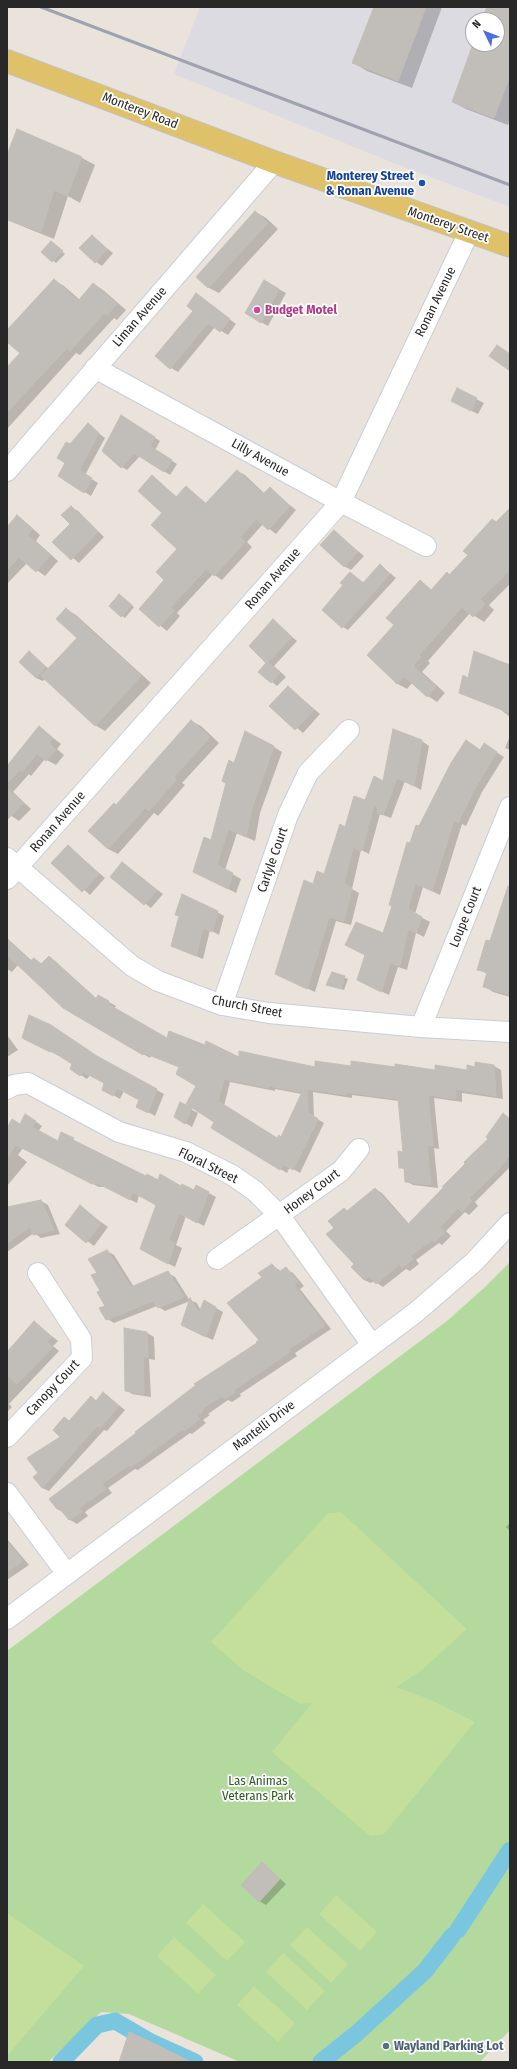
<!DOCTYPE html>
<style>
body{margin:0}
#map{position:relative;width:517px;height:2069px;overflow:hidden;background:#e9e3db;font-family:"Fira Sans Condensed",sans-serif}
canvas{display:block}
.frame{position:absolute;inset:0;border:8px solid #282828;pointer-events:none}
.north{position:absolute;left:465px;top:12px;width:40px;height:40px;box-sizing:border-box;background:#fff;border:1px solid #a9a9a9;border-radius:50%;rotate:313deg;font-size:11px;font-weight:700;line-height:16px;text-align:center;color:#282828}
.north::after{content:'';display:block;margin:auto;width:14px;height:18px;background:#4e6ce3;clip-path:polygon(50% 0,100% 100%,50% 72%,0 100%)}
</style>
<div id="map">
<canvas width="517" height="2069"></canvas>
<div class="frame"></div>
<div class="north">N</div>
</div>
<script>
const ctx = document.querySelector('canvas').getContext('2d');
ctx.lineJoin = 'round';
function fill(path, color) { ctx.fillStyle = color; ctx.fill(path, 'evenodd'); }
const poly = rows => new Path2D(rows.map(r => 'M' + r).join(''));
function stroke(path, color, width, dash) { ctx.strokeStyle = color; ctx.lineWidth = width; ctx.lineCap = dash ? 'butt' : 'round'; ctx.setLineDash(dash || []); ctx.stroke(path); }
function drawText(font, color, halo, rows, align = 'center') {
  ctx.font = font + ' "Fira Sans Condensed",sans-serif'; ctx.lineWidth = 3.5; ctx.setLineDash([]); ctx.textBaseline = 'middle'; ctx.strokeStyle = halo; ctx.fillStyle = color; for (const [text, x, y, turn = 0] of rows) {
    ctx.save(); ctx.translate(x, y); ctx.rotate((+turn || 0) * Math.PI / 180); ctx.textAlign = isNaN(turn) ? turn : align; if (halo) ctx.strokeText(text, 0, 0); ctx.fillText(text, 0, 0); ctx.restore();
  }
}
const industrial = poly([
 [200,7,510,7,510,207,406,168,174,74],
 [473,20,497,20,497,44,473,44]
]);
const green = poly([
 [510,1262,510,2030,480,2062,240,2062,129,2014,101,2012,48,2062,7,2062,7,1651,447,1321,484,1288]
]);
const pitch = poly([
 [341,1512,467,1629,422,1670,396,1687,429,1699,475,1722,384,1834,370,1836,272,1752,312,1703,300,1704,243,1670,211,1642,328,1513],
 [336,1895,377,1932,360,1951,319,1914],
 [203,1904,245,1942,227,1961,186,1923],
 [7,1913,84,1966,7,2056],
 [307,1927,348,1964,331,1983,290,1945],
 [174,1937,216,1975,198,1994,157,1956],
 [283,1953,325,1991,307,2010,266,1972],
 [254,1986,295,2023,278,2042,237,2005]
]);
const shadow = poly([
 [375,7,442,7,412,88,367,71,354,63],
 [488,7,510,7,510,118,508,125,466,109,453,102,474,44,497,44,497,20,483,20],
 [7,158,82,158,95,165,80,203,68,196,54,239,7,220],
 [256,212,266,218,278,229,219,293,209,288,197,277],
 [92,236,113,253,102,266,96,262],
 [51,242,65,254,56,263,43,252],
 [54,280,64,286,80,300,94,284,103,290,126,310,117,320,114,318,80,355,76,353,7,429,7,369,21,353,7,341,7,331],
 [264,281,286,293,268,326,261,322],
 [197,295,236,324,228,335,215,327,178,372,171,368,194,311],
 [458,390,484,403,478,414,459,405],
 [126,419,160,441,155,450,177,464,170,475,140,456,127,470,122,467],
 [88,425,105,438,85,475,98,483,91,496,59,476,66,462,70,446],
 [237,471,245,475,265,494,270,489,296,510,276,534,263,524,247,542,252,547,244,556,222,580,213,574,177,613,180,616,167,631,140,609,166,580,178,549,163,513,152,476,177,497,187,487,207,504],
 [71,507,78,511,104,537,79,563,54,542,72,524],
 [510,508,510,584,489,605,494,610,484,622,470,613,428,661,430,663,422,672,445,693,437,702,428,696,413,682,407,689,398,684,368,655,395,625,420,581,432,590,447,574,450,575,469,555,493,520,497,522],
 [25,522,40,535,36,541,58,561,45,576,27,563,7,584,7,528],
 [334,531,364,556,351,570,344,566],
 [380,565,396,578,348,630,343,627,345,585,350,573,364,583],
 [122,597,134,607,125,618,110,606],
 [66,609,76,615,151,683,105,731,95,725,45,679,43,681,36,678,29,653,49,669,78,638],
 [273,621,297,641,274,666,286,677,277,686,272,682,268,663],
 [510,666,510,717,501,710,460,692,469,679],
 [288,687,320,714,303,733,271,706],
 [191,721,201,726,219,743,182,783,185,785,158,816,154,813,118,854,108,849,117,806],
 [39,727,61,744,57,749,64,755,56,765,45,759,31,776,29,774,13,792,31,809,19,821,7,813,7,767],
 [510,736,510,750,505,748],
 [422,741,429,746,421,790,405,781,391,818,380,814,369,854,361,850,352,889,359,893,351,925,336,921,315,992,284,978,314,885,324,876,346,829,366,802],
 [466,741,480,750,484,744,504,757,482,792,466,826,462,824,440,895,423,887,415,914,430,922,424,937,416,933,407,970,398,967,389,995,366,984,393,906,411,844],
 [274,747,282,752,260,813,255,841,237,833,225,870,241,879,236,893,203,876,227,782,235,765],
 [68,846,105,878,90,895,53,863],
 [122,863,163,894,151,908,111,877],
 [510,896,510,997,493,992,484,986,487,974,478,969],
 [217,912,224,916,219,935,210,930,203,959,179,949],
 [7,938,32,961,34,959,42,964,49,958,56,962,97,999,105,1000,116,1006,114,1009,168,1040,240,1058,316,1068,468,1071,476,1068,494,1066,501,1070,503,1099,462,1093,462,1102,434,1098,439,1149,434,1148,438,1188,413,1185,406,1181,405,1170,400,1167,404,1153,399,1101,352,1095,352,1098,313,1092,314,1117,324,1123,300,1173,290,1167,287,1173,212,1128,215,1121,198,1085,179,1067,151,1056,150,1058,64,1007,18,965,12,972,7,969],
 [230,1082,275,1091,275,1089,302,1094,282,1138,278,1139,224,1106],
 [333,973,348,979,344,990,331,986],
 [7,1035,18,1050,7,1057],
 [30,1041,103,1060,164,1094,155,1116,138,1106,140,1100,124,1091,120,1099,103,1089,106,1083,90,1075,87,1079,71,1069,74,1064,57,1053,57,1055],
 [181,1104,198,1113,192,1127,175,1117],
 [503,1114,510,1119,510,1167,475,1202,478,1206,469,1215,465,1212,446,1231,451,1236,442,1245,439,1243,416,1260,419,1264,410,1271,406,1269,383,1287,374,1281,371,1283,364,1280,335,1228,344,1209,349,1211,375,1189,382,1193,409,1224,489,1139],
 [32,1119,42,1126,38,1132,58,1143,62,1133,80,1144,147,1177,194,1192,196,1186,216,1197,204,1226,186,1216,176,1245,182,1248,175,1267,148,1253,157,1205,139,1195,137,1203,105,1187,99,1187,23,1148,18,1155,27,1162,7,1186,7,1130],
 [41,1201,48,1205,60,1234,41,1238,34,1233,7,1252,7,1212],
 [80,1207,108,1227,94,1246,66,1225],
 [107,1251,114,1255,134,1287,168,1273,175,1277,190,1301,165,1311,157,1306,114,1323,107,1319,107,1306,99,1273],
 [272,1265,282,1272,286,1269,293,1273,304,1286,300,1289,331,1329,295,1353,297,1356,240,1394,241,1396,232,1402,228,1400,208,1414,210,1415,203,1420,206,1423,192,1434,190,1433,138,1470,135,1469,108,1488,112,1493,85,1512,88,1516,77,1524,70,1520,65,1513,57,1509,258,1344,260,1340,263,1277],
 [190,1300,197,1303,201,1311,216,1308,223,1312,213,1340,189,1329],
 [35,1323,58,1341,53,1346,59,1351,9,1404,12,1407,7,1412,7,1353],
 [125,1329,147,1333,154,1337,155,1360,149,1359,151,1397,132,1394,126,1390],
 [104,1393,125,1410,107,1431,104,1430,49,1491,42,1488,40,1473,62,1437,65,1418,70,1422,91,1397,97,1401],
 [510,1523,510,1531,506,1527],
 [7,1539,29,1565,7,1580],
 [262,1863,286,1884,266,1905,259,1901]
]);
const canal = poly([
 [458,1930,510,1850],
 [61,2062,97,2025,115,2021,151,2042,195,2062],
 [321,2062,356,2034,425,1971,452,1936]
]);
const building = poly([
 [374,7,426,7,398,81,352,63,374,7],
 [487,7,510,7,510,76,494,118,452,102,473,44,497,44,497,20,482,20,487,7],
 [17,129,82,157,67,196,54,190,41,232,7,219,7,155,17,129],
 [255,211,268,223,208,288,196,277,255,211],
 [92,235,107,249,95,263,79,248,92,235],
 [51,241,63,251,52,262,41,252,51,241],
 [54,279,78,301,93,283,117,304,107,315,104,313,70,351,67,348,7,412,7,367,20,353,7,342,7,330,54,279],
 [264,280,279,289,261,323,245,313,264,280],
 [196,293,230,319,220,332,208,323,170,369,155,356,193,311,187,306,196,293],
 [497,345,510,354,510,371,489,356,497,345],
 [457,388,477,398,471,411,451,401,457,388],
 [121,415,155,437,150,446,172,460,164,472,134,453,121,468,102,451,121,415],
 [88,423,99,433,79,470,92,478,84,493,58,476,65,463,57,458,66,442,70,444,88,423],
 [237,470,263,494,270,487,290,506,268,530,256,519,240,537,245,542,236,552,214,576,206,569,170,608,174,611,159,627,139,609,164,580,156,572,177,549,151,525,162,513,138,491,152,475,176,497,186,486,205,504,237,470],
 [71,506,98,532,71,560,52,542,70,524,61,515,71,506],
 [510,508,510,570,480,599,485,604,473,617,462,607,419,655,421,657,413,666,436,687,427,697,404,676,397,684,367,655,394,625,386,618,420,580,431,590,447,572,449,575,468,555,463,551,492,519,496,522,510,508],
 [17,515,33,529,27,535,50,555,36,572,19,557,7,570,7,527,17,515],
 [334,530,358,552,344,567,320,545,334,530],
 [380,564,390,574,342,628,322,610,343,585,340,583,350,572,363,583,380,564],
 [119,594,132,605,121,617,109,606,119,594],
 [66,608,141,676,95,726,41,676,77,638,56,619,66,608],
 [273,619,292,637,268,662,280,673,271,683,258,672,266,663,249,646,273,619],
 [29,651,46,667,36,678,19,662,29,651],
 [474,651,510,665,510,713,459,693,463,675,468,678,474,651],
 [288,686,314,710,295,730,269,706,288,686],
 [191,720,210,737,174,777,176,780,149,811,145,808,108,849,88,831,114,803,116,805,191,720],
 [39,726,53,738,49,743,56,750,46,761,37,753,22,772,20,770,7,783,7,766,39,726],
 [393,729,422,740,414,786,397,778,383,815,377,813,378,807,374,805,363,847,361,851,353,847,344,884,352,888,344,921,329,917,307,989,275,974,304,880,313,884,317,871,324,874,340,824,345,827,354,796,365,800,374,776,383,781,393,729],
 [245,731,274,746,252,808,246,837,228,829,217,865,233,873,228,889,193,872,204,837,211,840,226,783,222,781,229,760,234,763,245,731],
 [466,740,480,750,484,743,497,752,475,788,458,823,454,820,432,891,415,883,408,909,422,917,416,933,408,929,400,966,390,963,381,992,357,980,365,955,345,945,356,922,383,933,392,906,389,905,407,842,410,843,416,825,419,826,451,763,466,740],
 [7,789,23,803,7,820,7,789],
 [68,845,99,874,82,892,51,863,68,845],
 [122,862,157,890,144,905,110,877,122,862],
 [508,886,510,887,510,983,507,994,483,987,487,972,477,970,486,940,490,941,508,886],
 [182,894,218,911,212,932,203,928,196,956,171,946,179,916,175,915,182,894],
 [7,939,30,961,34,958,41,964,49,956,96,999,98,995,109,1001,108,1004,167,1038,169,1031,205,1045,206,1041,239,1057,239,1051,315,1067,315,1061,351,1066,351,1061,395,1067,395,1064,435,1070,435,1065,467,1070,467,1065,475,1067,475,1062,494,1065,496,1096,455,1089,456,1099,428,1095,433,1146,427,1145,431,1185,405,1182,404,1168,399,1168,398,1151,403,1152,398,1099,345,1092,346,1095,307,1089,308,1112,318,1119,293,1170,283,1164,280,1170,211,1128,214,1122,186,1104,196,1086,176,1074,179,1067,144,1053,143,1055,63,1008,7,955,7,939],
 [224,1079,269,1088,269,1086,302,1092,281,1137,279,1135,277,1138,218,1101,224,1079],
 [332,972,345,976,341,989,326,985,332,972],
 [29,1015,51,1025,97,1056,157,1089,148,1113,136,1107,139,1100,117,1088,113,1096,102,1090,104,1083,83,1072,80,1076,70,1069,72,1064,50,1050,50,1052,22,1038,29,1015],
 [180,1102,192,1108,185,1124,174,1117,180,1102],
 [503,1113,510,1119,510,1154,499,1169,469,1198,472,1201,462,1212,458,1208,440,1227,445,1232,435,1242,432,1240,410,1256,413,1259,402,1268,400,1264,376,1284,369,1276,364,1280,351,1267,354,1264,326,1234,334,1228,328,1221,344,1208,347,1211,375,1188,409,1226,409,1223,444,1187,442,1187,465,1164,464,1162,488,1139,486,1137,503,1113],
 [25,1114,36,1121,32,1127,58,1141,61,1132,74,1138,73,1140,146,1176,147,1174,158,1180,160,1174,181,1186,182,1184,194,1190,196,1185,209,1192,197,1223,179,1213,169,1240,175,1243,168,1264,140,1249,156,1205,132,1192,130,1200,97,1183,92,1184,16,1145,7,1158,7,1128,12,1119,20,1124,25,1114],
 [41,1200,54,1230,33,1235,30,1227,7,1243,7,1207,41,1200],
 [80,1205,101,1223,86,1243,65,1225,80,1205],
 [107,1250,131,1287,168,1271,184,1297,158,1308,153,1301,106,1320,99,1308,105,1306,97,1292,100,1291,91,1275,97,1273,88,1259,107,1250],
 [272,1264,279,1272,286,1267,298,1282,294,1285,325,1325,289,1349,291,1351,234,1390,235,1392,225,1399,222,1396,202,1409,203,1411,197,1416,200,1419,184,1431,183,1429,131,1467,129,1465,102,1484,106,1489,79,1508,82,1512,69,1520,59,1508,57,1509,49,1499,136,1433,135,1432,196,1385,194,1384,257,1343,256,1342,259,1340,227,1303,262,1277,258,1273,272,1264],
 [190,1298,199,1313,204,1300,216,1307,206,1337,181,1325,190,1298],
 [34,1321,52,1337,47,1342,53,1347,17,1384,7,1375,7,1352,34,1321],
 [124,1328,147,1332,148,1357,143,1356,144,1394,125,1391,124,1328],
 [103,1392,119,1406,100,1428,97,1426,42,1488,33,1477,38,1473,27,1458,60,1437,53,1430,64,1417,69,1421,91,1396,96,1401,103,1392],
 [7,1542,23,1561,7,1572,7,1542],
 [262,1862,280,1879,259,1902,241,1885,262,1862],
 [129,2032,151,2042,191,2062,119,2062,129,2032]
]);
const minor = poly([
 [95,368,341,502,426,546],
 [7,471,274,162],
 [7,858,132,966,158,981,222,1005,269,1013,312,1017,421,1027,510,1032],
 [7,879,341,502,469,232],
 [222,1005,288,815,308,773,349,730],
 [421,1027,510,807],
 [7,1089,14,1085,28,1083,119,1132,186,1152,232,1175,255,1191,280,1216,372,1345],
 [217,1259,341,1171,359,1149],
 [7,1437,82,1358,81,1339,38,1273],
 [7,1493,67,1574],
 [7,1619,415,1313,474,1262,510,1223]
]);
const major = poly([
 [7,61,274,162,510,246]
]);
const rail = poly([
 [41,7,510,185]
]);
const markers = [
 [422,183,4,"#1a4fb4"],
 [257,310,4,"#d1479c"],
 [386,2046,4,"#5c6f8a"]
];
const streetNames = [
 ["Monterey Road",140,111,21],
 ["Monterey Street",448,225,19],
 ["Ronan Avenue",436,302,-64],
 ["Liman Avenue",140,317,-49],
 ["Lilly Avenue",260,458,29],
 ["Ronan Avenue",273,579,-49],
 ["Ronan Avenue",58,822,-49],
 ["Carlyle Court",273,860,-71],
 ["Loupe Court",466,917,-68],
 ["Church Street",247,1007,11],
 ["Floral Street",208,1166,26],
 ["Honey Court",312,1192,-37],
 ["Canopy Court",53,1388,-47],
 ["Mantelli Drive",264,1426,-37]
];
const transitNames = [
 ["Monterey Street",414,176],
 ["& Ronan Avenue",414,191]
];
const hotelNames = [
 ["Budget Motel",265,310]
];
const parkNames = [
 ["Las Animas",258,1781],
 ["Veterans Park",258,1796]
];
const serviceNames = [
 ["Wayland Parking Lot",394,2046]
];
fill(industrial, '#dddbe2');
fill(green, '#b3d99e');
fill(pitch, '#c3df9b');
fill(shadow, '#0003');
stroke(canal, '#7ac6df', 17);
fill(building, '#c1bdb8');
stroke(building, '#c4beb5', 1);
stroke(minor, '#cacdd8', 22);
stroke(major, '#c3c3c3', 24);
stroke(minor, '#fff', 20);
stroke(major, '#dfc16a', 22);
stroke(rail, '#9fa2b0', 3);
for (const [x, y, r, color] of markers) { const dot = new Path2D(); dot.arc(x, y, r, 0, 2 * Math.PI); ctx.fillStyle = color; ctx.fill(dot); stroke(dot, '#fff', 1.5); }
drawText('13px', '#282828', '#fff', streetNames);
drawText('bold 13px', '#164399', '#fff', transitNames, 'right');
drawText('bold 13px', '#b23c85', '#fff', hotelNames, 'left');
drawText('13px', '#2f5b22', '#fff', parkNames);
drawText('bold 13px', '#4e5e75', '#fff', serviceNames, 'left');
</script>
